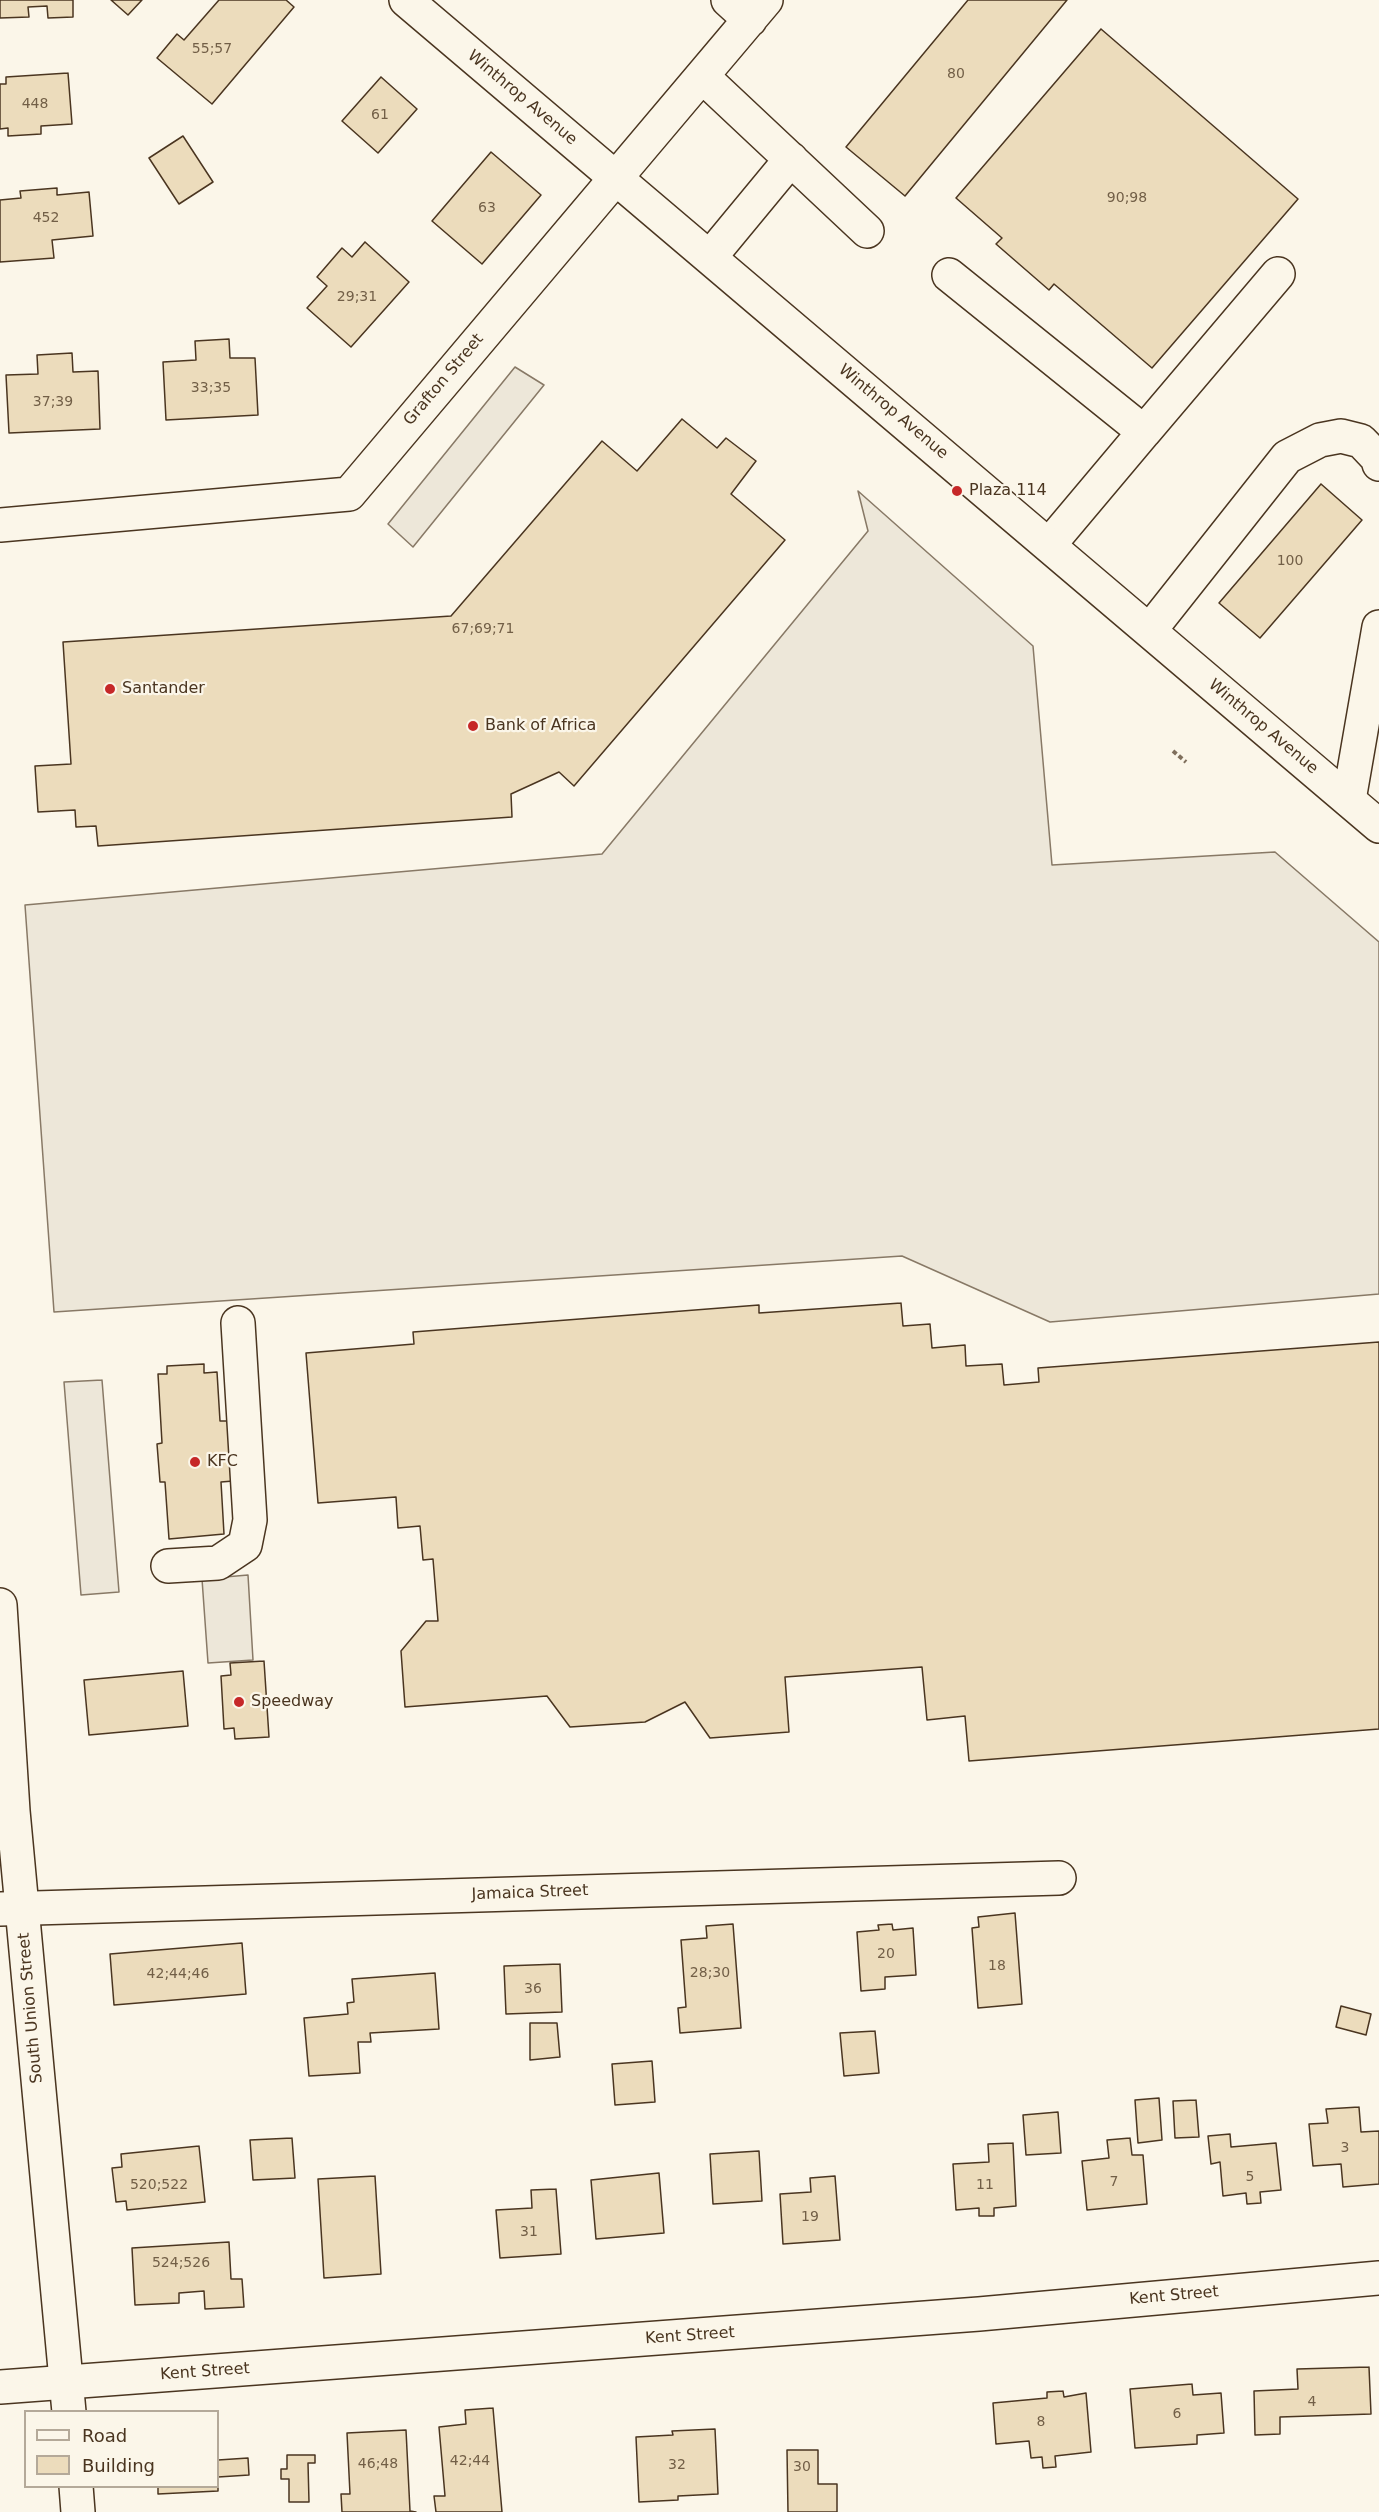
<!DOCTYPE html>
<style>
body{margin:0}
#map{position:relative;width:1379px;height:2512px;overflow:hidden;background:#fbf6e9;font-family:"DejaVu Sans",sans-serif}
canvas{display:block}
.legend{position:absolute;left:24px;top:2410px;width:195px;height:78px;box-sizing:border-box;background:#fbf6e9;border:2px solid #b4a999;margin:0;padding:8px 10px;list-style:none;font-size:18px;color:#4a3520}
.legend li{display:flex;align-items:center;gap:12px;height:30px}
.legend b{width:30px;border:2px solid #b4a999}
</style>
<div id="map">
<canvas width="1379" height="2512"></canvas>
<ul class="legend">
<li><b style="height:8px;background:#fbf6e9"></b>Road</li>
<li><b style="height:16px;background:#ecdcbc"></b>Building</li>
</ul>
</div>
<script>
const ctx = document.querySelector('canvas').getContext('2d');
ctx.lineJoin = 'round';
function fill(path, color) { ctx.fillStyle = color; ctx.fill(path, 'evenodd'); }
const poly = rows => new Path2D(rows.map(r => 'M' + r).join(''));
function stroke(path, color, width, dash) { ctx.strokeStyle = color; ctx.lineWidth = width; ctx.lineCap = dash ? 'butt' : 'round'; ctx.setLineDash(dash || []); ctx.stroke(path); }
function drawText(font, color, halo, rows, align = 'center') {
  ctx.font = font + ' "DejaVu Sans",sans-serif'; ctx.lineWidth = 4.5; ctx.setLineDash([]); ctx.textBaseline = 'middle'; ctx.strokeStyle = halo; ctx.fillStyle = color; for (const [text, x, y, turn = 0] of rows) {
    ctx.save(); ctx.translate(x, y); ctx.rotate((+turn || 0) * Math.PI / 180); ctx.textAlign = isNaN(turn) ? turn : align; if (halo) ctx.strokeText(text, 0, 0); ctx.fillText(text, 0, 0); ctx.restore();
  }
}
const parking = poly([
 [515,367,544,385,413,547,388,524,515,367],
 [858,491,1033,646,1052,865,1275,852,1379,942,1379,1294,1050,1322,902,1256,54,1312,25,905,602,854,868,531,858,491],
 [102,1380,119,1592,81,1595,64,1382,102,1380],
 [248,1575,253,1660,208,1663,202,1579,248,1575]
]);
const building = poly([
 [0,0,73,0,73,17,48,18,47,6,28,7,29,17,0,18,0,0],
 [111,0,142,0,128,15,111,0],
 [219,0,286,0,294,7,212,104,157,58,177,34,184,40,219,0],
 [968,0,1067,0,905,196,846,147,968,0],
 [1101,29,1298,199,1152,368,1054,284,1049,290,996,244,1002,238,956,198,1101,29],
 [68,73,72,124,41,126,41,134,8,136,8,128,0,129,0,84,6,84,6,77,68,73],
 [381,77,417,109,378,153,342,121,381,77],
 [183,136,213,182,179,204,149,158,183,136],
 [491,152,541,195,482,264,432,221,491,152],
 [57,188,57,195,89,192,93,236,52,240,54,258,0,262,0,200,21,198,20,191,57,188],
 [365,242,409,282,351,347,307,308,327,286,317,277,342,248,352,257,365,242],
 [229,339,230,358,255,358,258,415,166,420,163,362,196,360,195,341,229,339],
 [72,353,73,372,98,371,100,429,9,433,6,375,38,374,37,355,72,353],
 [682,419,717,448,726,438,756,461,731,494,785,540,574,786,559,772,511,794,512,817,98,846,96,826,76,827,75,810,38,812,35,766,71,764,63,642,451,616,602,441,637,471,682,419],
 [1321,484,1362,520,1260,638,1219,603,1321,484],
 [901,1303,903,1326,930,1324,932,1348,965,1345,966,1366,1002,1364,1004,1385,1039,1382,1038,1368,1379,1342,1379,1729,969,1761,965,1716,927,1720,922,1667,785,1677,789,1732,710,1738,685,1702,645,1722,570,1727,547,1696,405,1707,401,1651,426,1621,438,1621,433,1559,423,1560,420,1526,398,1528,396,1497,318,1503,306,1353,414,1344,413,1332,759,1305,759,1313,901,1303],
 [204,1364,204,1373,217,1372,220,1421,229,1421,233,1481,221,1482,224,1534,169,1539,165,1482,160,1482,157,1444,162,1443,158,1374,167,1374,167,1366,204,1364],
 [264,1661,269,1737,235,1739,234,1728,224,1729,221,1676,231,1675,230,1663,264,1661],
 [183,1671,188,1726,89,1735,84,1680,183,1671],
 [1015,1913,1022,2004,978,2008,972,1928,979,1927,978,1917,1015,1913],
 [733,1924,741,2028,680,2033,678,2008,686,2007,681,1940,707,1938,706,1926,733,1924],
 [892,1924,893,1930,913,1928,916,1975,885,1977,885,1989,861,1991,857,1932,879,1930,878,1925,892,1924],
 [242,1943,246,1994,114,2005,110,1954,242,1943],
 [560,1964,562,2012,506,2014,504,1966,560,1964],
 [435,1973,439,2029,370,2033,371,2042,358,2042,360,2073,309,2076,304,2018,348,2014,347,2003,354,2002,352,1979,435,1973],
 [1341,2006,1371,2014,1366,2035,1336,2027,1341,2006],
 [530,2023,557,2023,560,2057,530,2060,530,2023],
 [875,2031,879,2073,844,2076,840,2033,875,2031],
 [652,2061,655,2102,615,2105,612,2064,652,2061],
 [1159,2098,1162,2140,1138,2143,1135,2100,1159,2098],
 [1196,2100,1199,2137,1175,2138,1173,2101,1196,2100],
 [1359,2107,1361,2132,1379,2131,1379,2184,1343,2187,1341,2164,1313,2166,1309,2124,1328,2123,1326,2109,1359,2107],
 [1058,2112,1061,2153,1026,2155,1023,2115,1058,2112],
 [1230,2134,1231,2147,1276,2143,1281,2190,1260,2192,1261,2203,1247,2204,1246,2193,1223,2196,1220,2162,1211,2164,1208,2136,1230,2134],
 [292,2138,295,2178,253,2180,250,2140,292,2138],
 [1130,2138,1132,2155,1143,2155,1147,2204,1087,2210,1082,2161,1109,2158,1107,2140,1130,2138],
 [1013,2143,1016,2206,994,2208,994,2216,979,2216,979,2208,956,2210,953,2164,989,2162,988,2144,1013,2143],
 [199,2146,205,2202,127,2210,126,2201,116,2202,112,2168,122,2167,121,2154,199,2146],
 [759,2151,762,2201,713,2204,710,2154,759,2151],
 [659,2173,664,2233,596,2239,591,2180,659,2173],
 [375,2176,381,2274,324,2278,318,2179,375,2176],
 [835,2176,840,2240,783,2244,780,2194,811,2192,810,2178,835,2176],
 [556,2189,561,2254,500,2258,496,2210,532,2208,531,2190,556,2189],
 [229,2242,231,2279,242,2279,244,2307,205,2309,204,2291,179,2293,179,2303,135,2305,132,2248,229,2242],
 [1369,2367,1371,2414,1280,2417,1280,2434,1255,2435,1254,2391,1298,2389,1297,2369,1369,2367],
 [1192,2384,1193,2395,1221,2393,1224,2433,1197,2435,1197,2444,1135,2448,1130,2389,1192,2384],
 [1063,2391,1064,2397,1086,2393,1091,2452,1055,2456,1056,2467,1043,2468,1042,2457,1031,2458,1029,2441,996,2444,993,2403,1047,2398,1047,2392,1063,2391],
 [493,2408,502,2512,436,2512,434,2496,445,2496,439,2427,466,2424,465,2410,493,2408],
 [715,2429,718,2494,678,2496,678,2500,639,2502,636,2437,673,2435,672,2431,715,2429],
 [406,2430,410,2511,416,2512,342,2512,341,2494,350,2494,347,2433,406,2430],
 [787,2450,818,2450,818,2484,837,2484,837,2512,788,2512,787,2450],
 [287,2455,315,2455,315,2463,308,2463,309,2502,289,2502,289,2479,281,2479,281,2469,287,2469,287,2455],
 [248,2458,249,2475,218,2477,218,2460,248,2458],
 [218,2478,218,2491,158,2494,158,2486,218,2486,218,2478]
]);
const path = poly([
 [1173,751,1186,762]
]);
const minor = poly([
 [728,0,750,20],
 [702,76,867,231],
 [710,257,791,159],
 [949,275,1144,432,1278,274],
 [0,525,349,494,766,0],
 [1049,545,1144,432],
 [1150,630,1287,457,1320,440,1341,436,1361,441,1378,459,1379,464],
 [1349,800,1379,627],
 [168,1566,218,1563,245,1545,250,1520,238,1323],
 [0,1909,1059,1878],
 [0,2387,979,2314,1379,2278]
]);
const major = poly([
 [406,0,1379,826],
 [0,1605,13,1811,69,2412],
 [76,2486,78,2512]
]);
const markers = [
 [957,491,6,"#c62828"],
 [110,689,6,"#c62828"],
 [473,726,6,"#c62828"],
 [195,1462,6,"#c62828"],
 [239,1702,6,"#c62828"]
];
const numberNames = [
 ["55;57",212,49],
 ["80",956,74],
 ["448",35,104],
 ["61",380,115],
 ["90;98",1127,198],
 ["63",487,208],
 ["452",46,218],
 ["29;31",357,297],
 ["33;35",211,388],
 ["37;39",53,402],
 ["100",1290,561],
 ["67;69;71",483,629],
 ["20",886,1954],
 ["18",997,1966],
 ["28;30",710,1973],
 ["42;44;46",178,1974],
 ["36",533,1989],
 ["3",1345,2148],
 ["5",1250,2177],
 ["7",1114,2182],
 ["520;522",159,2185],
 ["11",985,2185],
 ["19",810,2217],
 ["31",529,2232],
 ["524;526",181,2263],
 ["4",1312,2402],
 ["6",1177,2414],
 ["8",1041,2422],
 ["42;44",470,2461],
 ["46;48",378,2464],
 ["32",677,2465],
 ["30",802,2467]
];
const streetNames = [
 ["Winthrop Avenue",522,98,40],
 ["Grafton Street",444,380,-50],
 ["Winthrop Avenue",893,412,40],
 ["Winthrop Avenue",1263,727,40],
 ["Jamaica Street",530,1893,-2],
 ["South Union Street",31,2008,-95],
 ["Kent Street",1174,2296,-5],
 ["Kent Street",690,2336,-4],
 ["Kent Street",205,2372,-4]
];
const poiNames = [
 ["Plaza 114",969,491],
 ["Santander",122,689],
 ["Bank of Africa",485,726],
 ["KFC",207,1462],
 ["Speedway",251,1702]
];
fill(parking, '#ede7d9');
stroke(parking, '#887966', 1.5);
fill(building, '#ecdcbc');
stroke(building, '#4a3520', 1.5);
stroke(minor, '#4a3520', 36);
stroke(major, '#4a3520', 36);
stroke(path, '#7f6f5c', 4, [4.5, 3]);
stroke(minor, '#fbf6e9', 33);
stroke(major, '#fbf6e9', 33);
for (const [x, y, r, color] of markers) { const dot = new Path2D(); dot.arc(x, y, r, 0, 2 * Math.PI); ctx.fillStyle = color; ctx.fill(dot); stroke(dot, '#fbf6e9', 2); }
drawText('14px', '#725f47', null, numberNames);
drawText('16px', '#4a3520', '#fbf6e9', streetNames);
drawText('16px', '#4a3520', '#fbf6e9', poiNames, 'left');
</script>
